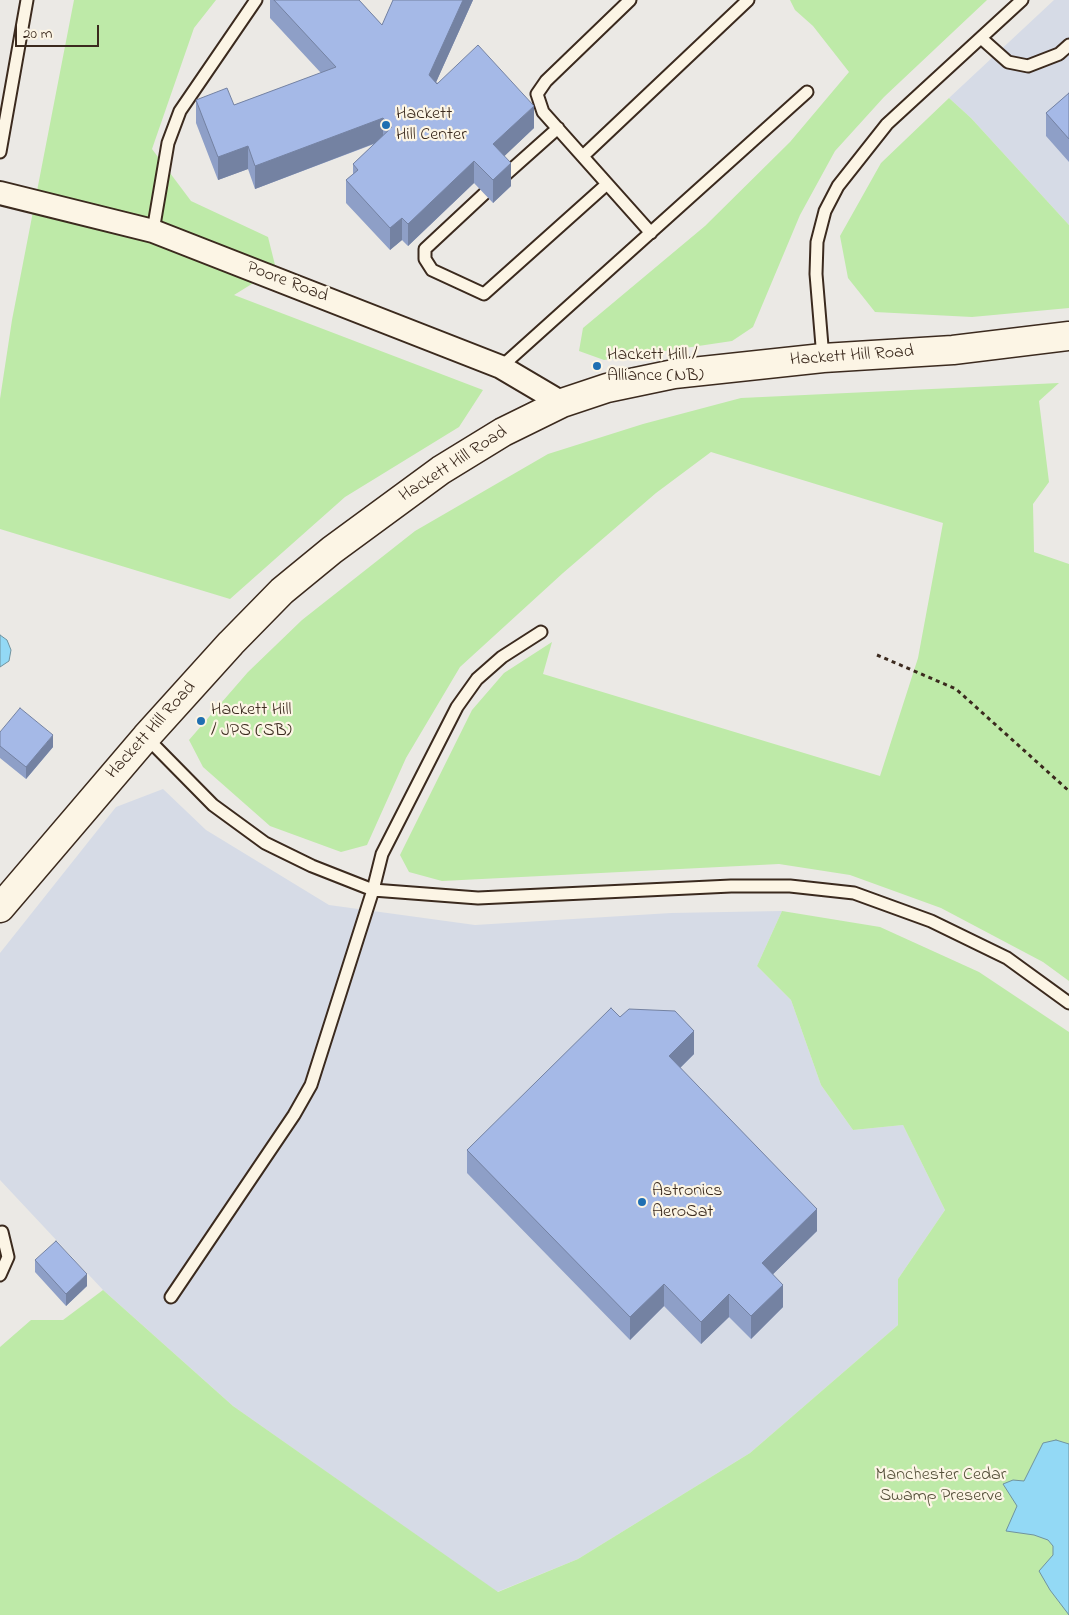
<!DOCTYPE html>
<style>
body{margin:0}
#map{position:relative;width:1069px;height:1615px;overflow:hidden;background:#ebe9e5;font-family:"Indie Flower",sans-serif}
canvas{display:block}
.scale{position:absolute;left:15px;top:25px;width:84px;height:22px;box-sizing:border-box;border:2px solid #3b2a1e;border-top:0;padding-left:6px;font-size:15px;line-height:18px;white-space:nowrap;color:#3b2a1e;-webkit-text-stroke:4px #fcf5e5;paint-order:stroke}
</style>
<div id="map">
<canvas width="1069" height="1615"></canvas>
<div class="scale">20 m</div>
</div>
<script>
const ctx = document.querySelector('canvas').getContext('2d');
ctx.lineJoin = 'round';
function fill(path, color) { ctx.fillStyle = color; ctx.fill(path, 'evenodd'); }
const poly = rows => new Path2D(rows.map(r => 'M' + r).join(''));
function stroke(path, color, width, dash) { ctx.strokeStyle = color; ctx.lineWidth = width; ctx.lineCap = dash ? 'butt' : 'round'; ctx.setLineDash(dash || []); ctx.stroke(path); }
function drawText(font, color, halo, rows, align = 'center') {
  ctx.font = font + ' "Indie Flower",sans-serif'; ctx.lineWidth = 4.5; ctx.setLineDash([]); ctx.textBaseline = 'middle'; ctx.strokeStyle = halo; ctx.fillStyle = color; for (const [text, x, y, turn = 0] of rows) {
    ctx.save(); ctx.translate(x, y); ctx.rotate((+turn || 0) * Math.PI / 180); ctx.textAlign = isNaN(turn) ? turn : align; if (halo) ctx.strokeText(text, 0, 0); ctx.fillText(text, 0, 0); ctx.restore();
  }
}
const built = poly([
 [1054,0,1069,0,1069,225,971,118,949,98],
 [163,789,206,830,329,905,475,925,671,913,782,911,757,966,791,1000,821,1085,853,1130,903,1125,945,1210,898,1279,898,1325,750,1453,578,1559,497,1592,233,1406,103,1290,0,1180,0,953,116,807]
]);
const green = poly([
 [74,0,216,0,194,28,152,149,191,201,268,237,276,269,234,295,483,390,459,427,345,497,230,599,0,529,0,399,12,320],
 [790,0,987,0,884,97,835,151,800,215,753,327,732,341,604,360,579,351,583,328,705,226,790,142,849,72,813,26,795,10],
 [949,98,971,118,1069,225,1069,308,972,317,875,312,848,278,840,236,881,163],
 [1059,383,1039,401,1049,482,1033,504,1034,552,1069,564,1069,981,1043,962,941,908,850,875,779,864,442,881,409,872,400,855,472,710,504,673,552,642,543,674,880,776,918,658,943,523,711,452,656,493,563,573,460,667,406,758,367,845,341,852,270,826,203,767,189,740,248,672,302,620,415,531,548,454,643,424,741,398],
 [782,911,880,927,979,972,1069,1032,1069,1615,0,1615,0,1347,31,1320,63,1320,103,1290,233,1406,498,1592,578,1559,750,1453,898,1325,898,1279,945,1210,903,1125,853,1130,821,1085,791,1000,757,966]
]);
const water = poly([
 [0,635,7,640,11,650,9,661,0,667,0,635],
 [1056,1440,1069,1444,1069,1615,1050,1590,1039,1571,1053,1555,1053,1546,1048,1540,1034,1535,1006,1531,1017,1506,1003,1484,1013,1480,1024,1481,1043,1443,1056,1440]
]);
const path = poly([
 [877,655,956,689,1069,791]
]);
const service = poly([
 [630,0,546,81,537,94,543,112,651,233],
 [981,38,1008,62,1028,66,1059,54,1069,45],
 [0,152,27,0],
 [583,156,748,0],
 [503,177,558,128],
 [484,194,425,249,425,259,432,270,484,294,607,184],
 [153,231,168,143,180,111,256,0],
 [823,358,816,274,817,242,825,211,838,186,887,124,1022,0],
 [501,367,807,92],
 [146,737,213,805,265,843,312,866,373,890,478,898,731,886,790,886,854,893,931,921,1007,958,1069,1003],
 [0,1275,8,1257,2,1232],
 [171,1297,294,1115,311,1085,373,890,382,854,457,707,477,679,502,657,541,632]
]);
const minor = poly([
 [0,193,153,231,501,367,562,403]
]);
const tertiary = poly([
 [0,908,146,737,231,643,282,591,332,550,441,470,503,432,562,403,607,388,674,374,823,358,953,350,1069,336]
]);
const wall = poly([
 [270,0,359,0,382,25,393,0,473,0,436,82,534,128,504,156,511,186,493,203,474,183,408,246,402,240,390,250,346,203,346,180,353,174,353,164,374,144,255,189,248,169,218,180,196,123,196,100,234,105,321,73,270,18],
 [1069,93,1069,162,1046,136,1046,113],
 [0,732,53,747,26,779,0,758],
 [620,1017,694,1054,680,1068,817,1231,773,1274,783,1307,751,1339,729,1317,701,1344,664,1306,630,1340,467,1173,467,1150],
 [35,1260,87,1286,66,1306,35,1272]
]);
const shadedWall = poly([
 [463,0,473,0,429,98,429,75],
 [534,106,534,128,493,167,493,144],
 [383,118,383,140,255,189,255,166],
 [248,146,248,169,218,180,218,157],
 [474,161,474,183,408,246,408,224],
 [511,163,511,186,493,203,493,180],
 [402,218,402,240,390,250,390,228],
 [53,735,53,747,26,779,26,767],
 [694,1031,694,1054,669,1079,669,1056],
 [817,1209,817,1231,762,1285,762,1263],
 [87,1274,87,1286,66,1306,66,1294],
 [664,1284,664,1306,630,1340,630,1317],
 [783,1285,783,1307,751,1339,751,1316],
 [729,1294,729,1317,701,1344,701,1322]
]);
const building = poly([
 [274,0,359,0,382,25,393,0,463,0,429,75,437,84,478,45,534,106,493,144,511,163,493,180,474,161,408,224,402,218,390,228,346,180,358,170,353,164,392,127,383,118,255,166,248,146,218,157,196,100,227,88,234,105,336,67,274,0],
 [1069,93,1069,139,1046,113,1069,93],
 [20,708,53,735,26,767,0,746,0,732,20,708],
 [611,1008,620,1017,629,1009,675,1011,694,1031,669,1056,817,1209,762,1263,783,1285,751,1316,729,1294,701,1322,664,1284,630,1317,467,1150,611,1008],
 [56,1241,87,1274,66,1294,35,1260,56,1241]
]);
const markers = [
 [386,125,5,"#1f6fb2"],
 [597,366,5,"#1f6fb2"],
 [201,721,5,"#1f6fb2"],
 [642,1202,5,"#1f6fb2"]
];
const poiNames = [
 ["Hackett",396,115],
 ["Hill Center",396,136],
 ["Hackett Hill /",607,356],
 ["Alliance (NB)",607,377],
 ["Hackett Hill",211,711],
 ["/ JPS (SB)",211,732],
 ["Astronics",652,1192],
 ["AeroSat",652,1213]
];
const streetNames = [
 ["Poore Road",287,283,21],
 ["Hackett Hill Road",852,357,-4],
 ["Hackett Hill Road",454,465,-33],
 ["Hackett Hill Road",152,731,-48]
];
const parkNames = [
 ["Manchester Cedar",941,1476],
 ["Swamp Preserve",941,1497]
];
fill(built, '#d6dbe6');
fill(green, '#beeaa8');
fill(water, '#93d9f5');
stroke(water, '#70939f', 1);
stroke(service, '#3b2a1e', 15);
stroke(minor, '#3b2a1e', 26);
stroke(tertiary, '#3b2a1e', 31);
stroke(path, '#3b2a1e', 3, [4, 4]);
stroke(service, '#fcf5e5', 11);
stroke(minor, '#fcf5e5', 22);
stroke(tertiary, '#fcf5e5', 28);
fill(wall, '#8e9fc7');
fill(shadedWall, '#7482a2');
fill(building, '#a5b9e7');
stroke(building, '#7482a2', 1);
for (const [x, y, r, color] of markers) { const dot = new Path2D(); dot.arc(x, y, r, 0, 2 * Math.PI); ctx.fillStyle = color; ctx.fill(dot); stroke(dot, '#fcf5e5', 2); }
drawText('18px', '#3b2a1e', '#fcf5e5', poiNames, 'left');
drawText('18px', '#3b2a1e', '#fcf5e5', streetNames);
drawText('18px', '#55503a', '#fcf5e5', parkNames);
</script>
